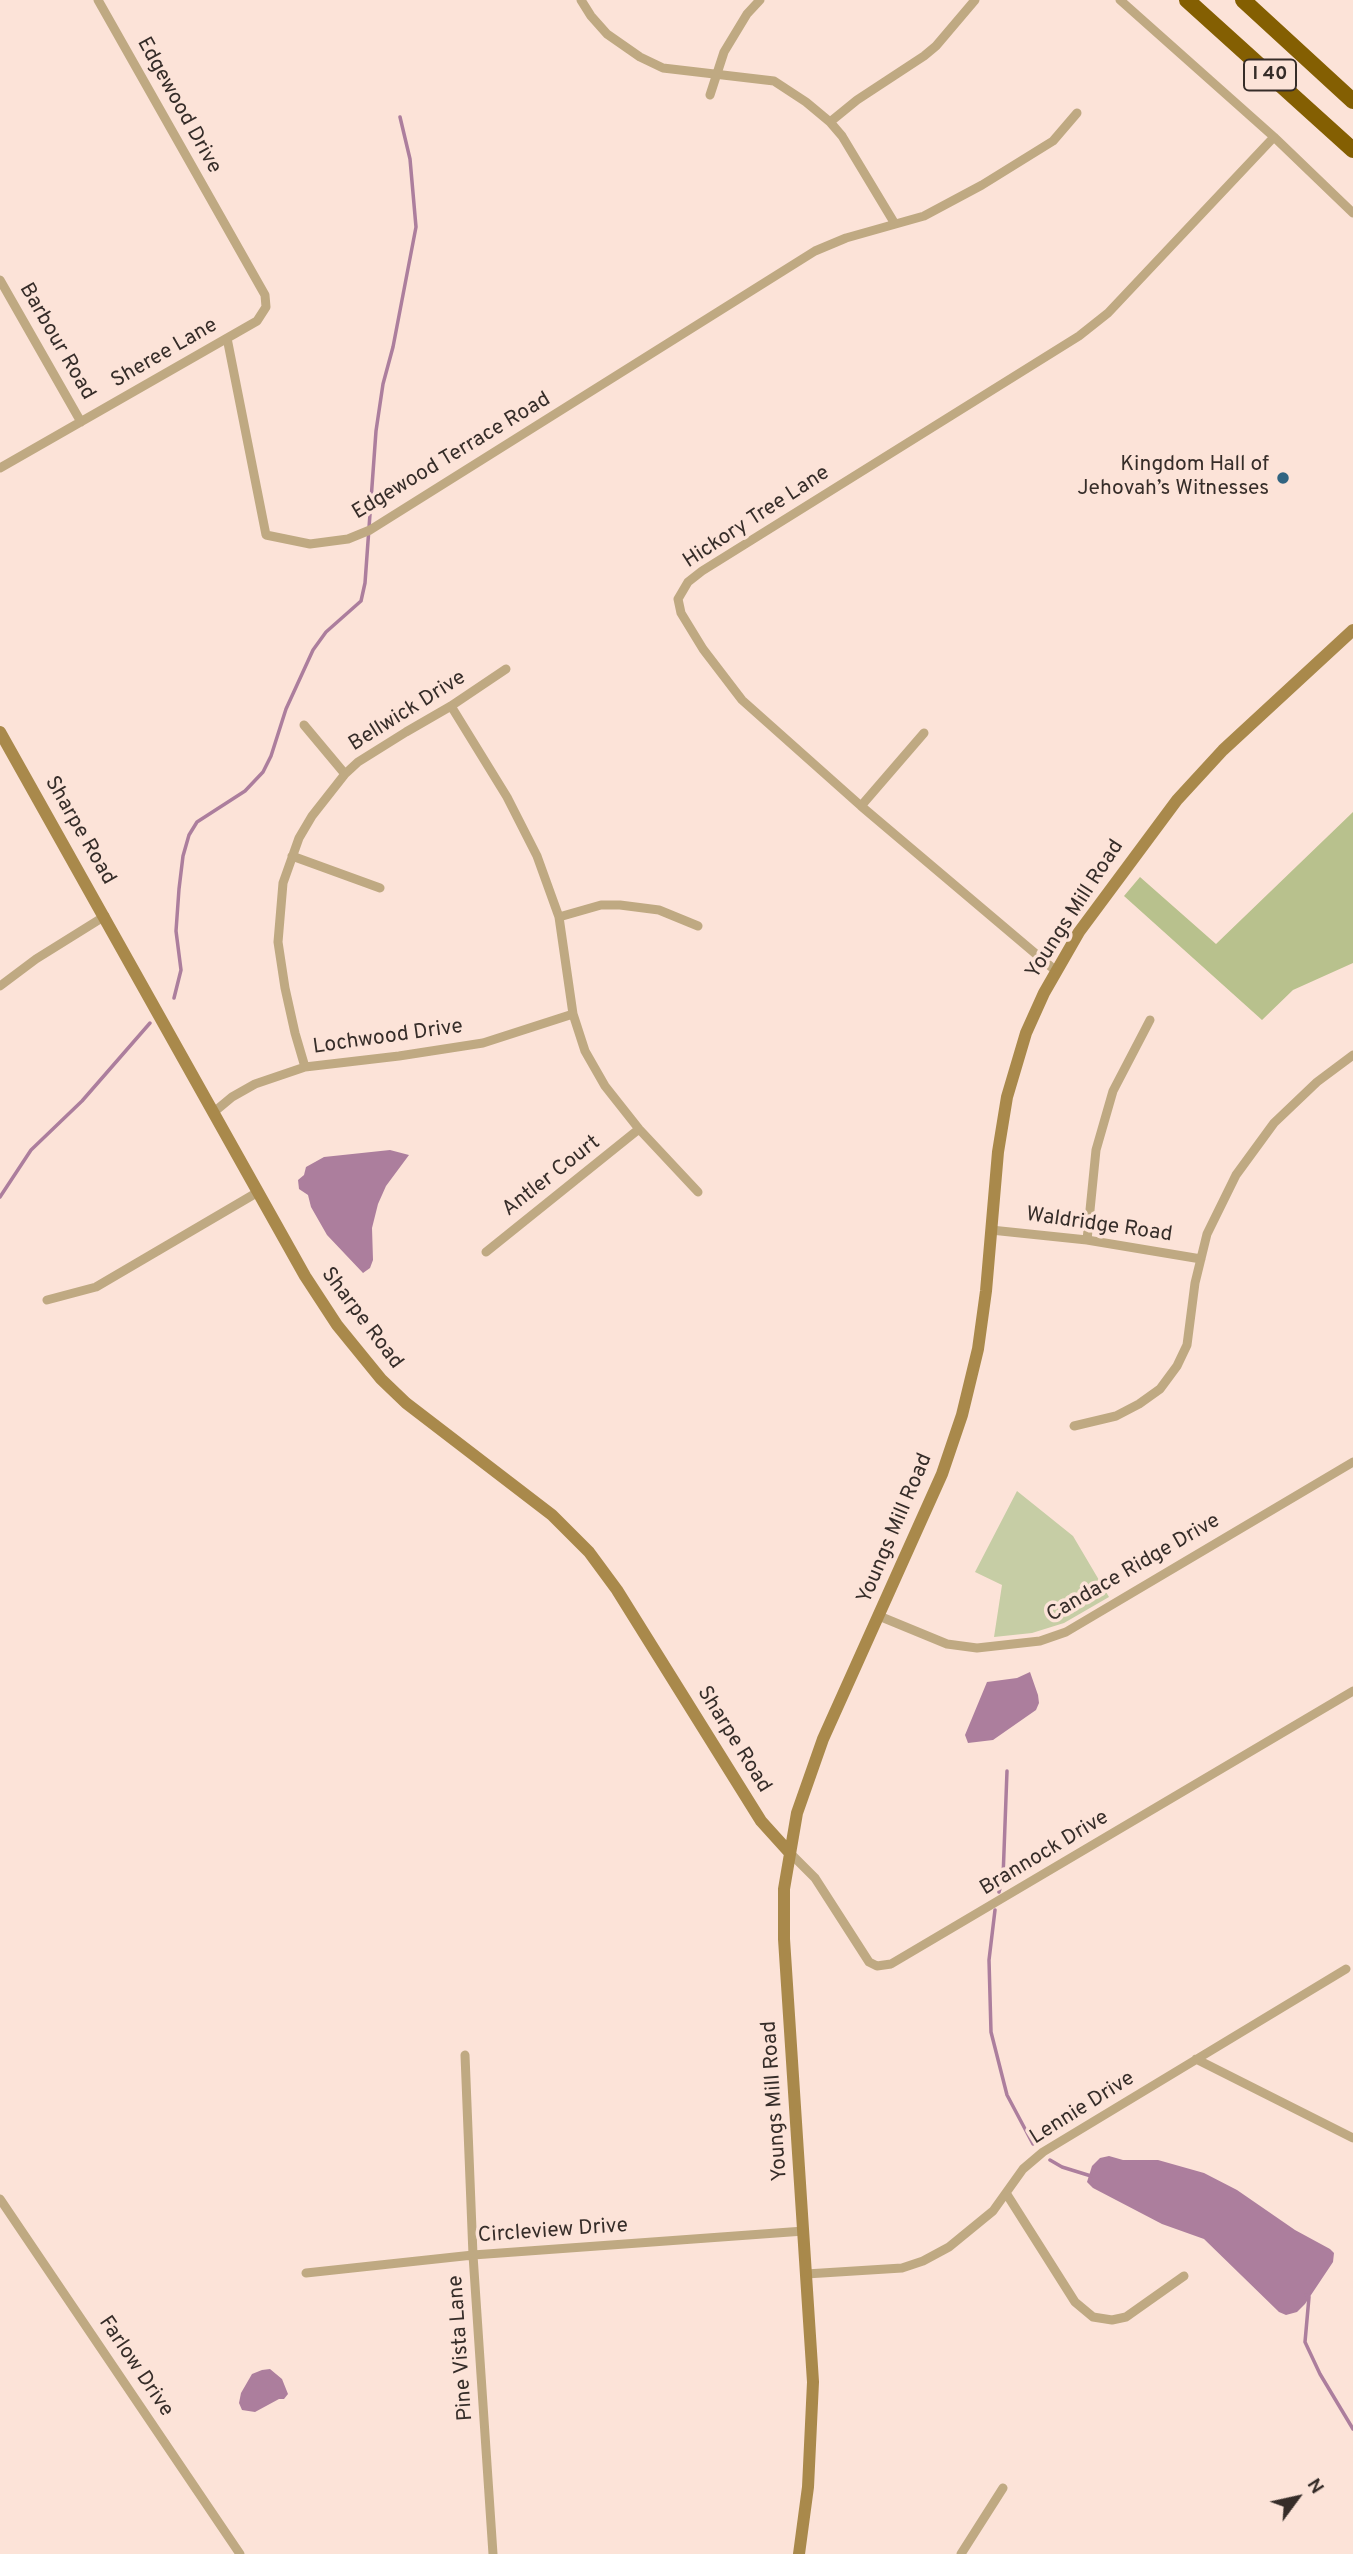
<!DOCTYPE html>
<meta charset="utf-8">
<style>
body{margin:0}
#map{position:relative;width:1353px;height:2554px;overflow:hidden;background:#fce3d8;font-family:Overpass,sans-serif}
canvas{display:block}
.north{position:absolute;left:1262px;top:2463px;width:70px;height:70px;-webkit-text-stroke:5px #fce3d8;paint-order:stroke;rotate:57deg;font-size:19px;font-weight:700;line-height:28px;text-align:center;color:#362d29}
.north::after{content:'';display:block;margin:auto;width:24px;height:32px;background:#362d29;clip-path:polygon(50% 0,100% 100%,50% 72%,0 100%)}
</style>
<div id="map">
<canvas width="1353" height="2554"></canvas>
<div class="north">N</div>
</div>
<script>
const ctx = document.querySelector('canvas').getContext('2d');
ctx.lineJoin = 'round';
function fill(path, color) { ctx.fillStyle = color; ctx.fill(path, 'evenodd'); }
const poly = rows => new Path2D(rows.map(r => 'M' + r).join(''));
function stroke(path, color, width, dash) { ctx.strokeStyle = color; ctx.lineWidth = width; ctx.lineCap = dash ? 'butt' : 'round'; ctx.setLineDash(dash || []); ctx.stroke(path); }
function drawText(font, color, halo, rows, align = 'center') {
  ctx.font = font + ' Overpass,sans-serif'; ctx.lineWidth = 7; ctx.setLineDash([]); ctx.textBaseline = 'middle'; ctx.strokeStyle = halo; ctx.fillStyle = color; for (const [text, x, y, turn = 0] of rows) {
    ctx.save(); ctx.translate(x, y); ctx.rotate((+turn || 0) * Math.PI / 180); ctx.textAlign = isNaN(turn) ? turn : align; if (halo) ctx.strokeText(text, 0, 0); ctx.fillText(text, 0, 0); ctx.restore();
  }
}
const green = poly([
 [1017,1491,1073,1536,1109,1597,1064,1623,1032,1633,994,1637,1002,1585,975,1572]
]);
const forest = poly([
 [1353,812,1353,963,1293,990,1262,1020,1124,896,1140,877,1216,944]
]);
const water = poly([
 [390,1150,409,1155,386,1186,378,1204,372,1228,373,1260,370,1268,363,1273,327,1235,311,1207,308,1195,299,1189,298,1180,304,1175,306,1167,324,1157],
 [1030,1672,1038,1695,1039,1703,1036,1710,993,1740,968,1743,965,1735,987,1682,1017,1678],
 [1109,2156,1123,2160,1158,2160,1204,2173,1237,2190,1295,2230,1330,2249,1334,2253,1333,2262,1305,2304,1297,2312,1286,2315,1279,2312,1204,2239,1162,2224,1093,2188,1087,2182,1092,2166,1100,2158],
 [270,2369,282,2379,288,2394,284,2399,279,2399,255,2412,242,2410,239,2403,241,2393,252,2374,262,2370]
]);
const stream = poly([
 [174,998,181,970,176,931,179,889,183,856,189,835,197,822,245,791,263,772,271,756,286,709,313,650,326,632,361,601,365,583,376,431,383,384,393,347,416,227,410,159,400,117],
 [0,1197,31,1150,82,1101,150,1023],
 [999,1892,1003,1878,1007,1771],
 [995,1910,989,1960,991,2032,1007,2095,1033,2144],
 [1050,2160,1062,2167,1091,2176],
 [1306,2295,1309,2297,1305,2342,1320,2374,1353,2429]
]);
const street = poly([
 [581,0,591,16,607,34,640,57,663,68,774,81,806,102,830,122,842,136,895,224],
 [1120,0,1274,137,1353,213],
 [710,95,724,52,747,14,760,0],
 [830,122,857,100,924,56,936,46,975,0],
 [0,280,81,422],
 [227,338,266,535,310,544,348,539,370,530,815,251,846,238,924,216,982,185,1053,141,1077,113],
 [0,468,257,321,266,307,265,295,98,0],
 [451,706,507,797,537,856,559,917,573,1014,585,1051,605,1086,639,1129,698,1192],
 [304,725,345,774],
 [861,806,924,733],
 [292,856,380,888],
 [559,917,601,905,620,905,659,910,698,926],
 [1056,971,861,806,742,700,703,649,681,613,678,599,688,582,702,571,1079,336,1108,313,1274,137],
 [0,986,36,959,105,916],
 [305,1067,295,1033,285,988,278,942,283,883,299,838,312,816,345,774,358,762,406,732,451,706,506,669],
 [214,1112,232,1097,255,1084,305,1067,399,1056,483,1043,573,1014],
 [991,1230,1087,1240,1201,1259],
 [1087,1240,1096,1150,1113,1091,1150,1020],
 [486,1252,639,1129],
 [47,1300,96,1287,258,1192],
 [1074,1426,1116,1416,1139,1404,1160,1389,1177,1366,1187,1345,1195,1283,1207,1234,1236,1175,1274,1123,1317,1082,1353,1055],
 [879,1616,947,1644,977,1648,1040,1641,1066,1632,1353,1462],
 [789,1852,815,1878,869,1962,877,1966,891,1964,1353,1691],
 [465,2055,473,2255,493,2554],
 [1196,2059,1353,2138],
 [1006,2193,1075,2302,1093,2317,1112,2320,1126,2317,1184,2276],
 [0,2199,240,2554],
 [306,2273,473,2255,804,2231],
 [806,2274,902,2268,923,2261,949,2247,993,2211,1023,2169,1043,2152,1346,1969],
 [961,2554,1003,2488]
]);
const secondary = poly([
 [0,732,305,1276,337,1325,381,1379,406,1403,552,1515,589,1552,617,1590,761,1821,789,1852],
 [799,2554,808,2487,813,2382,784,1939,784,1889,797,1813,823,1739,942,1474,962,1415,978,1349,986,1291,998,1152,1007,1097,1026,1033,1044,993,1079,932,1177,800,1223,750,1353,630]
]);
const highway = poly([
 [1187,0,1353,150],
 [1243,0,1353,101]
]);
const markers = [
 [1283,478,7,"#316481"]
];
const shields = [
 [1270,75,52]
];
const shieldNames = [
 ["I 40",1270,75]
];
const streetNames = [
 ["Edgewood Drive",178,106,61],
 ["Barbour Road",56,342,60],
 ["Sheree Lane",165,354,-30],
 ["Edgewood Terrace Road",452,457,-31],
 ["Hickory Tree Lane",757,518,-33],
 ["Bellwick Drive",408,712,-32],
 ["Sharpe Road",79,831,60],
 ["Youngs Mill Road",1076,910,-57],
 ["Lochwood Drive",388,1038,-8],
 ["Antler Court",552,1177,-38],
 ["Waldridge Road",1099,1226,8],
 ["Sharpe Road",361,1319,53],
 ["Youngs Mill Road",896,1529,-67],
 ["Candace Ridge Drive",1134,1569,-30],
 ["Sharpe Road",733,1740,58],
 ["Brannock Drive",1045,1854,-31],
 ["Youngs Mill Road",776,2101,-94],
 ["Lennie Drive",1083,2109,-32],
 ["Circleview Drive",553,2232,-4],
 ["Pine Vista Lane",462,2348,-94],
 ["Farlow Drive",135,2367,56]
];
const poiNames = [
 ["Kingdom Hall of",1269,466],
 ["Jehovah’s Witnesses",1269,490]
];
fill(green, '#c6cda5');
fill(forest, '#b8c18d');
fill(water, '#ac7e9d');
stroke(stream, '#ac7e9d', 3.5);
stroke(street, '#bfa982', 9);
stroke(secondary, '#a9894b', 12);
stroke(highway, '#845f02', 16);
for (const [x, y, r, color] of markers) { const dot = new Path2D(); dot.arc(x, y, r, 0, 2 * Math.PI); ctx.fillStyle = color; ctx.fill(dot); stroke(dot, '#fce3d8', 2.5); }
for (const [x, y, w] of shields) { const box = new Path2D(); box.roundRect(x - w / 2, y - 15.5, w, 31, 5); ctx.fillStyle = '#fce3d8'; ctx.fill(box); stroke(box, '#362d29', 2); }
drawText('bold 19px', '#362d29', null, shieldNames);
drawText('21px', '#362d29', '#fce3d8', streetNames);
drawText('21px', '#362d29', '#fce3d8', poiNames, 'right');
</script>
